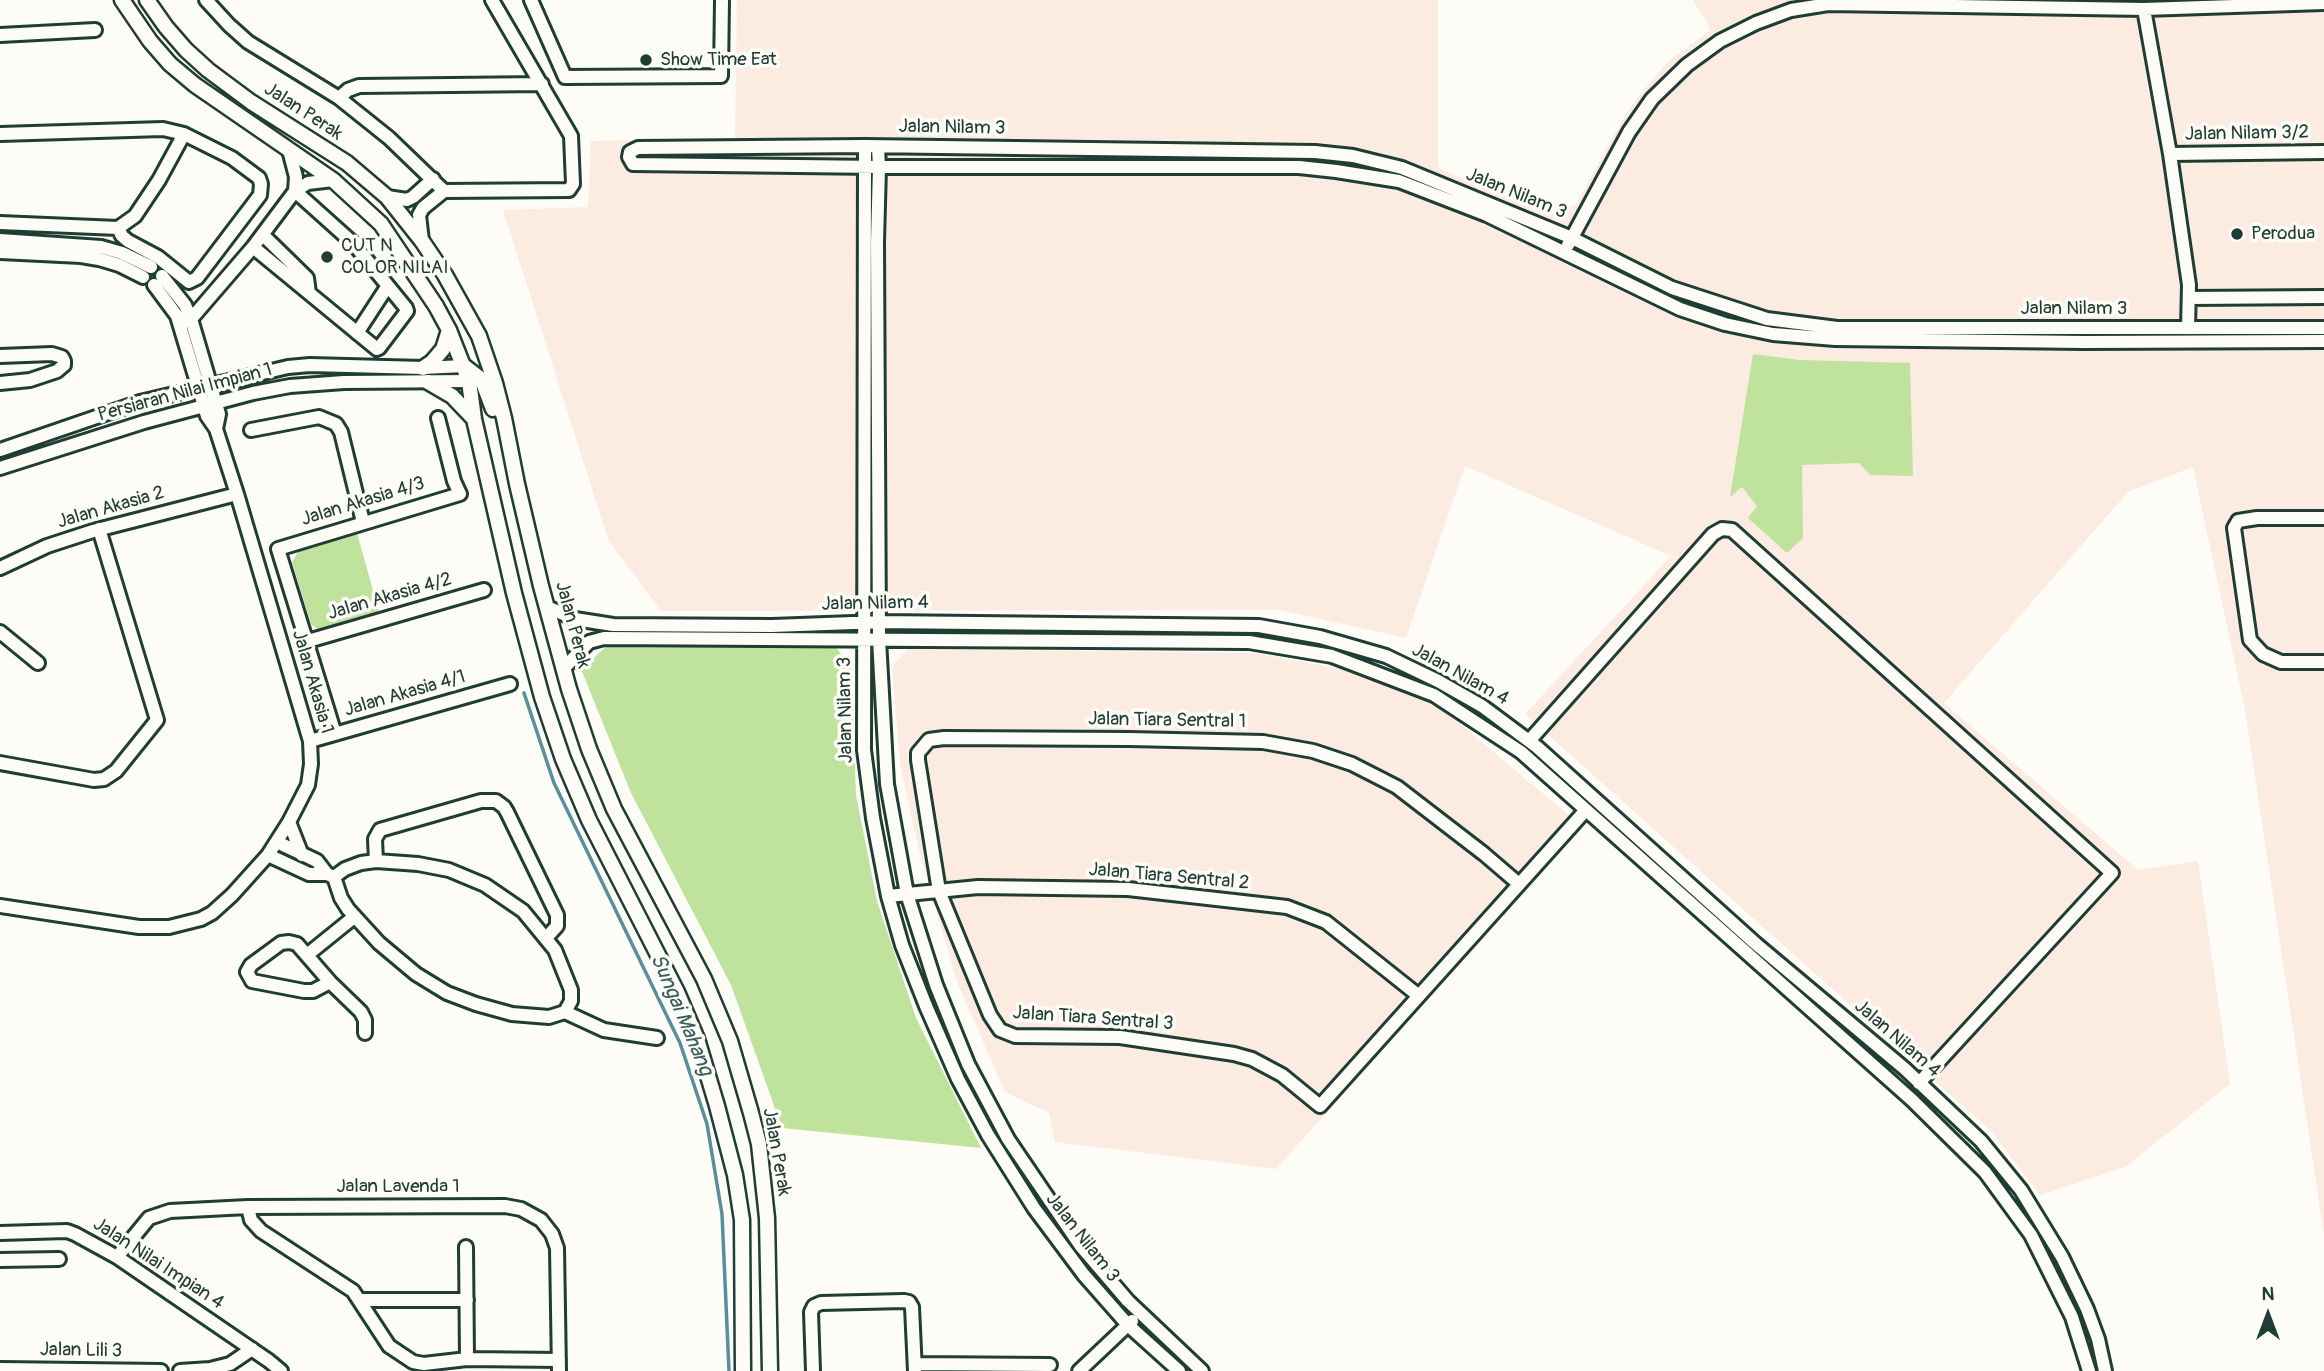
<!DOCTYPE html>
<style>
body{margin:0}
#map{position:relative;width:2324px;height:1371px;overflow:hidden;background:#fdfcf7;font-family:Pangolin,sans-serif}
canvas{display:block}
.north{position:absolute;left:2233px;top:1280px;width:70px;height:70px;-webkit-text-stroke:5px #fdfcf7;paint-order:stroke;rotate:0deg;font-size:19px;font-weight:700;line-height:28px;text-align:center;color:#1f3d34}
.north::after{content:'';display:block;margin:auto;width:24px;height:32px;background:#1f3d34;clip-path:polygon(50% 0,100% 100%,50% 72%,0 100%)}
</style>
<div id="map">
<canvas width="2324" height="1371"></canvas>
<div class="north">N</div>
</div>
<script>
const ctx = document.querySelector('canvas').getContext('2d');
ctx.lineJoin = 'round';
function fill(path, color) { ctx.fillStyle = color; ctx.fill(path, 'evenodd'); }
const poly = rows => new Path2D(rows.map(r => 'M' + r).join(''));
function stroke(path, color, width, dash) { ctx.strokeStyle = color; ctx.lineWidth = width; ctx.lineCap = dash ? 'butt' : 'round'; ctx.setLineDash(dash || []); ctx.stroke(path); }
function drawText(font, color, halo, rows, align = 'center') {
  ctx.font = font + ' Pangolin,sans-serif'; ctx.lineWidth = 7; ctx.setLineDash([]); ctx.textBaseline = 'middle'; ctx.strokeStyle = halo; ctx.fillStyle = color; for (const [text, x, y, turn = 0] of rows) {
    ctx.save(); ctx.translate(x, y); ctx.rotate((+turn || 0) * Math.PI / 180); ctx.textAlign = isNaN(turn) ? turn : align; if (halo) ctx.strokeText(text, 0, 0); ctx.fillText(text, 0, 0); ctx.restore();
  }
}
const built = poly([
 [737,0,1438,0,1438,168,1550,215,1576,204,1628,110,1667,62,1711,30,1693,0,2324,0,2324,1235,2245,710,2193,467,2128,492,1944,703,2138,870,2198,861,2230,1084,2125,1167,2040,1195,1992,1132,1525,714,1671,556,1465,466,1406,638,1279,610,661,611,609,542,503,210,588,207,591,141,735,138],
 [908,649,1256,653,1341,669,1435,703,1583,827,1276,1169,1055,1142,1049,1113,1005,1092,957,982,919,851,900,764,892,667]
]);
const green = poly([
 [1753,354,1800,360,1910,363,1913,476,1870,475,1859,463,1802,465,1803,538,1787,553,1748,518,1757,506,1742,487,1730,497],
 [357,533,379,612,319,630,311,624,292,562,299,550],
 [607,646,835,646,844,658,851,669,856,795,877,901,916,1018,981,1148,782,1128,731,985,631,793,581,669]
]);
const stream = poly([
 [524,693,554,783,680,1043,707,1124,722,1214,729,1371]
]);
const minor = poly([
 [206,0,229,25,248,42,339,98,389,138,444,191,569,190,573,184,571,136,492,0],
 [531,0,565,77,721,76,722,0],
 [2144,9,2170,154,2189,285,2188,328],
 [0,35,95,30],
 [339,98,348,90,359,86,542,84],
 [0,134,163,129,184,134,232,158,259,178,261,184,260,195,197,278,189,282,158,257,128,241,122,236,118,228,135,216,159,180,184,134],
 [865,146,638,148,630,152,629,157,633,164,879,167,878,147],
 [289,150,296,177,295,191],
 [2170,154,2324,152],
 [387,197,407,200,413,197,433,179],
 [0,223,118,228],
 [263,235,307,278,309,293],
 [0,240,101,247,122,253,151,267],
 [422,241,419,215,423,208,444,191],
 [1568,245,1629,132,1652,99,1687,65,1720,41,1756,23,1791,10,1828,4,2144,9,2324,3],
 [253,247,377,349,379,348,407,311,406,308,353,243,295,191],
 [0,252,81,256,99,259,119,265,143,277],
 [162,276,185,305,191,319,219,414,216,429],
 [2189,298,2324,297],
 [180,324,191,319,253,247,295,191,308,183,333,180],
 [357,333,387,287],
 [0,356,52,354,62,357,64,361,64,365,57,371,30,380,0,383],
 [251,430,319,417,336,424,341,432,363,522],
 [0,450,140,402,288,367,310,365,423,368,464,366],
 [0,468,144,422,253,393,290,386,344,382,469,381],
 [2324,518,2257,518,2238,521,2234,528,2250,640,2263,654,2281,662,2324,662],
 [0,568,47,546,93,531,237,494],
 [547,607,575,619,613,625,772,626,880,622,1259,626,1320,637,1386,656,1438,681,1482,706,1537,747,1756,944,1905,1069,1981,1141,2021,1190,2062,1257,2087,1309,2098,1339,2105,1371],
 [0,632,38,663],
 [308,641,484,590],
 [564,668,589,642,604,638,1249,642,1332,656,1434,695,1521,752,1912,1100,1985,1172,2031,1235,2072,1317,2089,1371],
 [335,734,278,549,460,494,454,481,438,418],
 [310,741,510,684],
 [1529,741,1713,534,1722,529,1732,530,2112,873,1919,1083],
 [0,763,94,780,104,779,116,771,157,720,99,529],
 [289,822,302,855],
 [277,842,317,861,327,874],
 [268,855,309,874,327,874,334,877],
 [376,861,375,839,380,830,481,801,496,801,504,807,507,812,557,915,557,926,547,937],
 [334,877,345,869,361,863,376,861,418,864,449,870,485,885,523,911,555,950,571,990,571,1001,565,1012],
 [334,877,341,898,348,909,379,943,416,974,447,993,476,1004,512,1014,549,1017,565,1012],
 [1519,884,1484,854,1397,787,1352,764,1313,751,1263,742,1129,739,944,738,929,740,918,753,918,760,939,891,990,1015,1000,1030,1015,1036,1120,1037,1234,1054,1252,1059,1282,1075,1320,1106,1585,811],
 [888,896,978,887,1128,889,1287,907,1326,922,1419,996],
 [0,906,139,927,169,927,201,919,212,913,232,895,268,855,289,822,308,785,311,764,310,741,237,494,216,429,207,416,177,316,154,285],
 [307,955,354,917],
 [330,982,313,991,304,991,252,981,247,972,251,965,281,943,289,942,297,944,330,982,361,1012,365,1020,365,1033],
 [565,1012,604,1030,657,1038],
 [248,1207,251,1220,261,1231,353,1291,389,1346,413,1362,424,1364,467,1359,559,1360],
 [0,1233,67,1231,75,1234,117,1257,269,1361,281,1371],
 [466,1247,467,1359],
 [117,1257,149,1218,170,1211,248,1207,505,1206,521,1209,541,1220,552,1234,557,1248,559,1371],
 [0,1260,59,1259],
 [360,1300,467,1300],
 [915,1364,1050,1365],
 [0,1369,161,1371],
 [180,1371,210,1369,230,1364,252,1349],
 [813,1371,811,1312,814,1306,821,1303,904,1301,909,1302,912,1307,915,1371],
 [1079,1371,1132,1321],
 [1179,1371,1128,1325,1084,1275,1034,1208,988,1135,958,1079,926,1006,902,945,888,896,873,818,864,750,865,146,1315,152,1353,156,1402,168,1572,238,1672,288,1767,319,1837,328,2324,328],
 [1202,1371,1128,1301,1080,1245,1008,1139,968,1064,936,985,907,894,887,784,879,639,877,242,879,167,1299,167,1336,171,1399,181,1487,215,1680,309,1725,324,1773,334,1835,339,2084,342,2324,341]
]);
const major = poly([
 [122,0,150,41,170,64,195,85,333,180,381,224,436,306,449,330,469,381,474,419,514,593,542,697,563,759,589,820,677,992,697,1039,717,1106,735,1175,742,1220,743,1371],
 [147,0,166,27,186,50,208,70,251,102,347,163,387,197,422,241,445,275,479,336,495,383,504,418,517,484,541,586,569,689,589,749,614,809,704,979,730,1041,751,1113,759,1144,767,1218,770,1371],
 [464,366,482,380,493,409],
 [423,368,432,362,443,349,449,330],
 [428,382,452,396,473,418]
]);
const markers = [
 [646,60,7,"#1f3d34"],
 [2237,234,7,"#1f3d34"],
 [327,257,7,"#1f3d34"]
];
const poiNames = [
 ["Show Time Eat",660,60],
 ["Perodua",2251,234],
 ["CUT N",341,246],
 ["COLOR NILAI",341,268]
];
const streetNames = [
 ["Jalan Perak",303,112,33],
 ["Jalan Nilam 3",952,128,1],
 ["Jalan Nilam 3/2",2247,134,-1],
 ["Jalan Nilam 3",1516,194,22],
 ["Jalan Nilam 3",2074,309],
 ["Persiaran Nilai Impian 1",185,393,-15],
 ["Jalan Akasia 4/3",363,502,-17],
 ["Jalan Akasia 2",111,508,-16],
 ["Jalan Akasia 4/2",390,597,-16],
 ["Jalan Nilam 4",875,604,-1],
 ["Jalan Perak",572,625,75],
 ["Jalan Nilam 4",1460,675,29],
 ["Jalan Akasia 1",312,682,74],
 ["Jalan Akasia 4/1",405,694,-16],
 ["Jalan Nilam 3",846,710,-91],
 ["Jalan Tiara Sentral 1",1167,721,1],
 ["Jalan Tiara Sentral 2",1169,877,5],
 ["Jalan Tiara Sentral 3",1093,1019,4],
 ["Jalan Nilam 4",1897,1039,41],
 ["Jalan Perak",776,1152,80],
 ["Jalan Lavenda 1",398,1187],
 ["Jalan Nilam 3",1082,1238,52],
 ["Jalan Nilai Impian 4",158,1264,33],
 ["Jalan Lili 3",81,1351,1]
];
const waterNames = [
 ["Sungai Mahang",681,1015,67]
];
fill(built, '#fcebe0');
fill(green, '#bfe39d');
stroke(stream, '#598f9c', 3.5);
stroke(minor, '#1f3d34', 18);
stroke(major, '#1f3d34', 19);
stroke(minor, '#fdfcf7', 12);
stroke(major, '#fdfcf7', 14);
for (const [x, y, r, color] of markers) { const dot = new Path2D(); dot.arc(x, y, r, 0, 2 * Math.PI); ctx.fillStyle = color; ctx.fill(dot); stroke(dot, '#fdfcf7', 2.5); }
drawText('19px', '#1f3d34', '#fdfcf7', poiNames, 'left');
drawText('19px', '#1f3d34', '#fdfcf7', streetNames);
drawText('italic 21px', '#375f5f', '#fdfcf7', waterNames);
</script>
